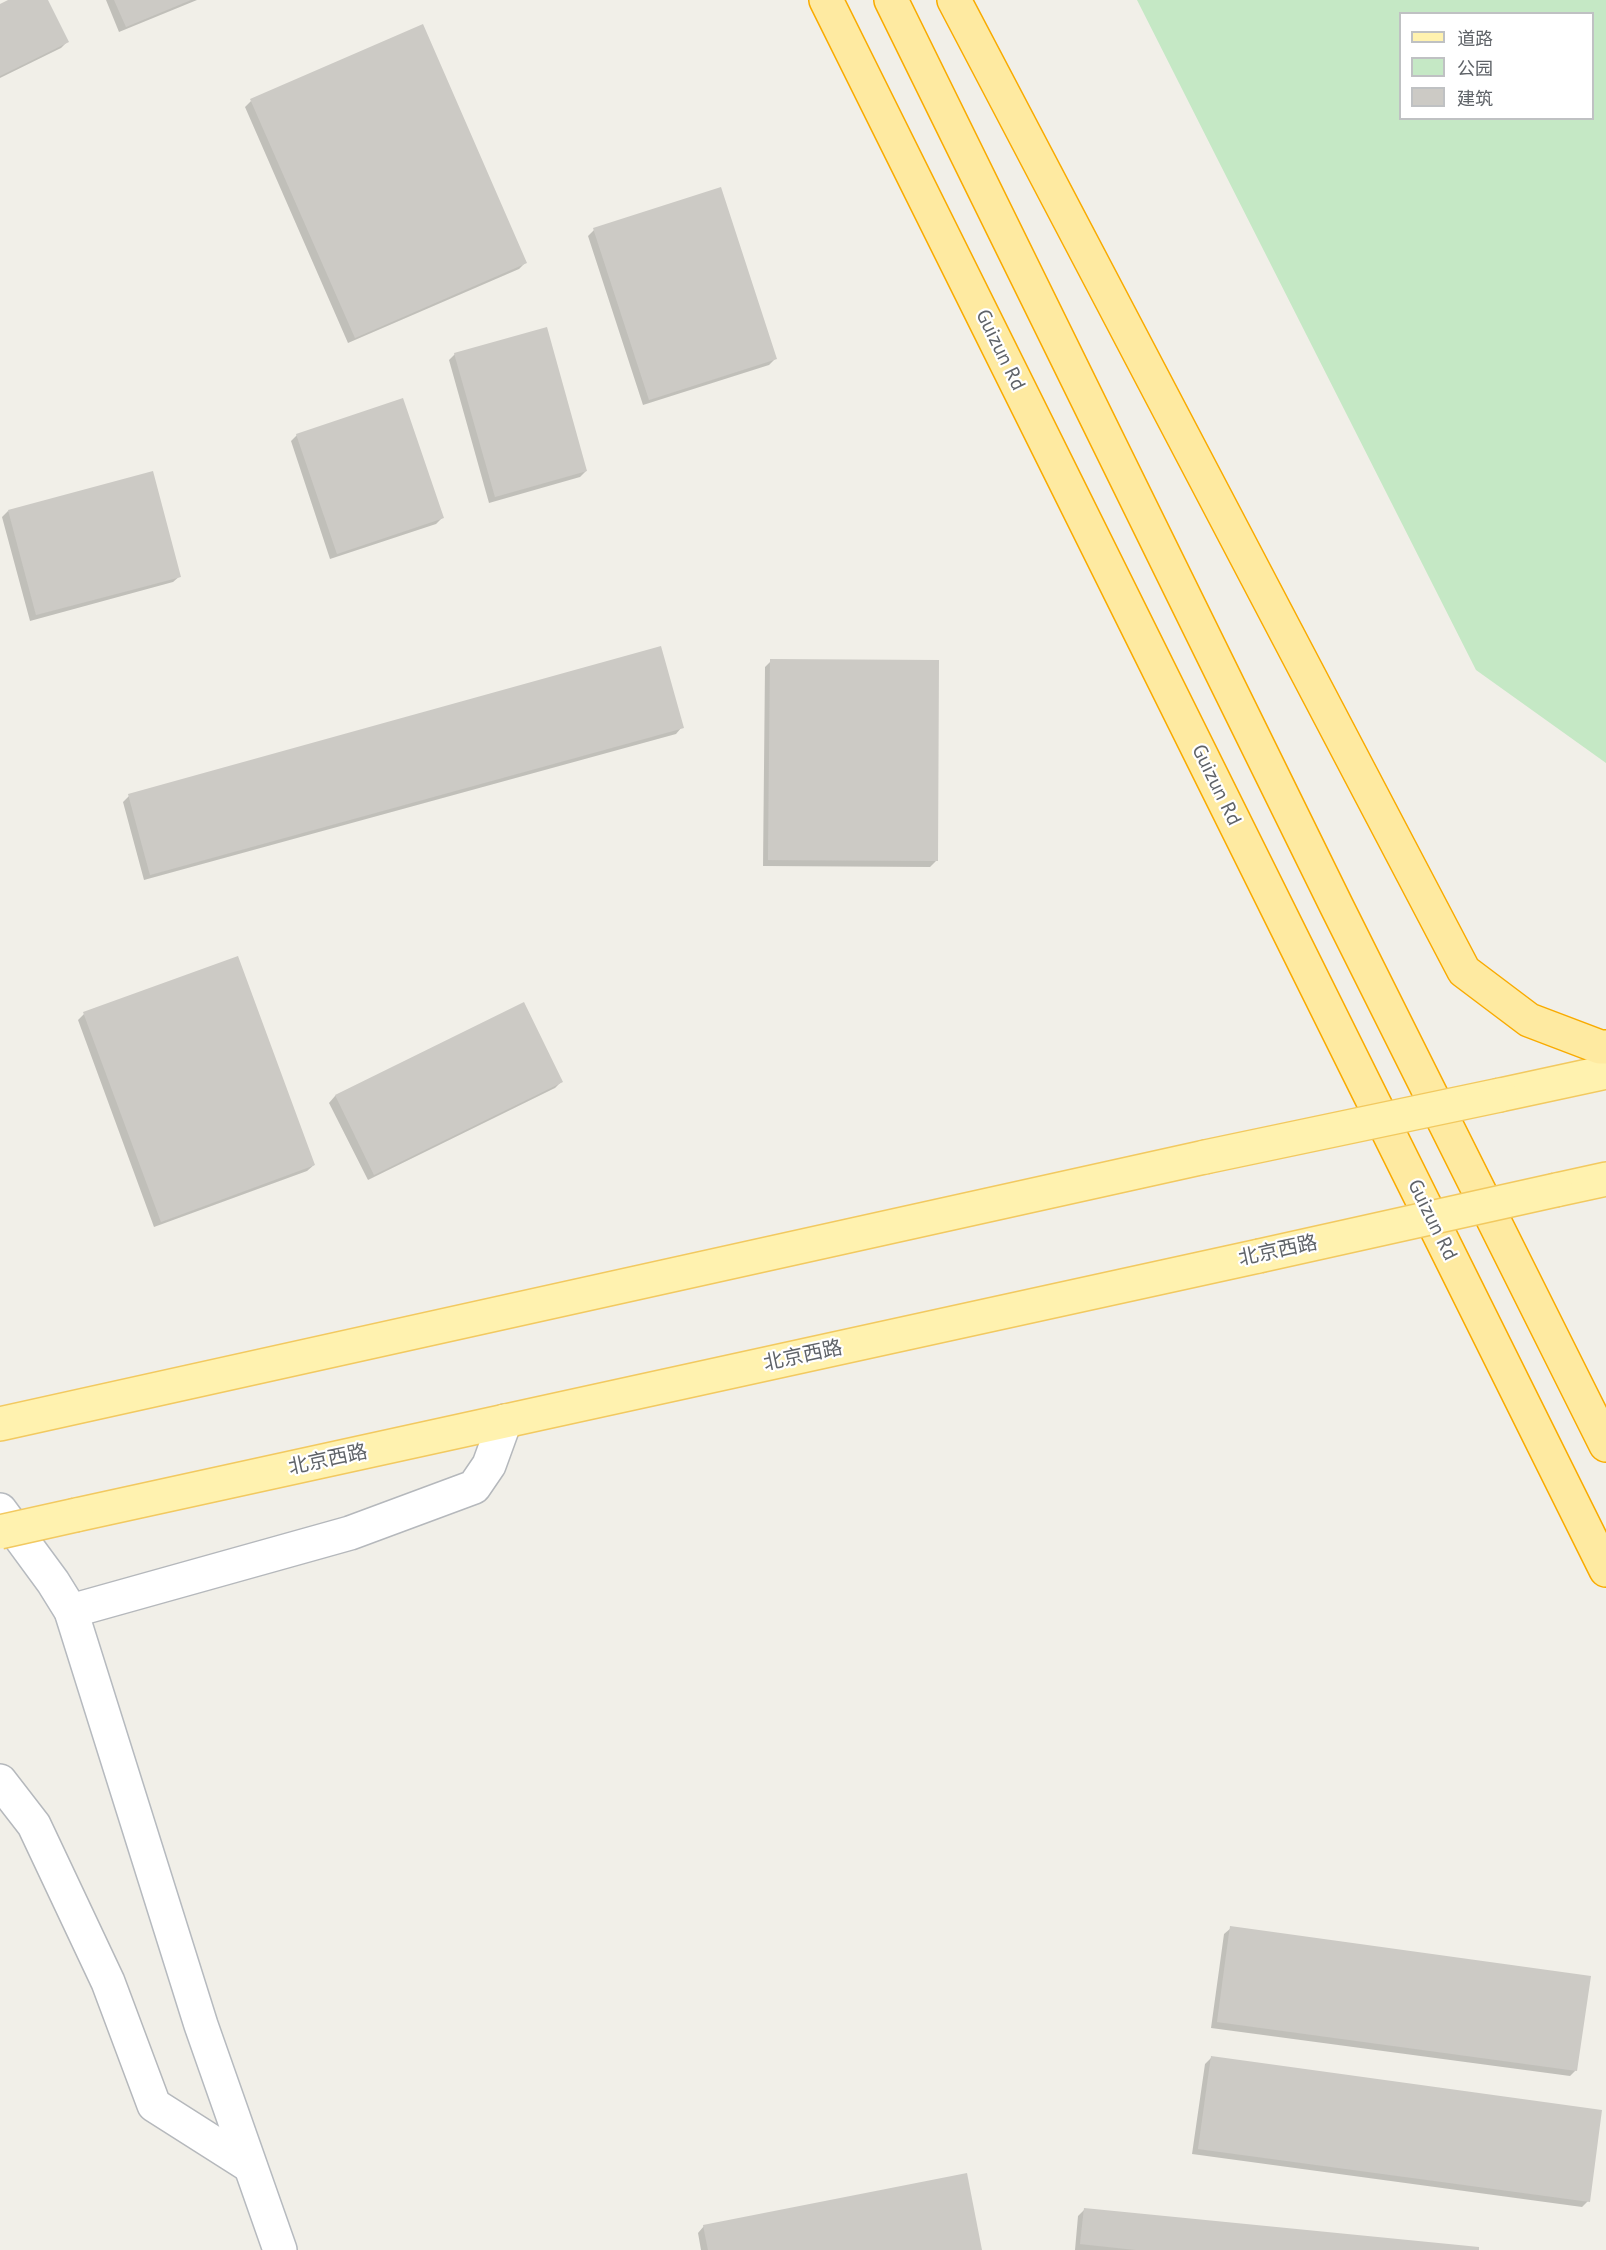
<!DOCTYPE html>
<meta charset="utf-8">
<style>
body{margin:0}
#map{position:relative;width:1606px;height:2250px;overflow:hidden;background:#f1efe8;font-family:"PT Sans","Noto Sans SC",sans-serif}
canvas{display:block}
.legend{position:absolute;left:1399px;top:12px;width:195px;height:108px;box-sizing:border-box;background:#fff;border:2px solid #bfc1c3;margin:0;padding:8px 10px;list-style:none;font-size:18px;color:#5f6368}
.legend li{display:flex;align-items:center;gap:12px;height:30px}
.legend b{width:30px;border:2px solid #bfc1c3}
</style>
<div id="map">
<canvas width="1606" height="2250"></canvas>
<ul class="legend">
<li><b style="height:8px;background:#fff2af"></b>道路</li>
<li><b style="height:16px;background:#c5e8c5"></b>公园</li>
<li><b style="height:16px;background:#cccac5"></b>建筑</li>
</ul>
</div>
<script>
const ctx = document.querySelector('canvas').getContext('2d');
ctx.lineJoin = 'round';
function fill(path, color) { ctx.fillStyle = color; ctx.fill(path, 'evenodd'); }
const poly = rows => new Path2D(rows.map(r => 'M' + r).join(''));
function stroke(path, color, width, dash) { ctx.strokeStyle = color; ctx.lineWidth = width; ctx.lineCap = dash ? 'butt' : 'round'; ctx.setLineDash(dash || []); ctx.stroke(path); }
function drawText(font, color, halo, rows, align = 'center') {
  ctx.font = font + ' "PT Sans","Noto Sans SC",sans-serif'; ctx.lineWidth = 4.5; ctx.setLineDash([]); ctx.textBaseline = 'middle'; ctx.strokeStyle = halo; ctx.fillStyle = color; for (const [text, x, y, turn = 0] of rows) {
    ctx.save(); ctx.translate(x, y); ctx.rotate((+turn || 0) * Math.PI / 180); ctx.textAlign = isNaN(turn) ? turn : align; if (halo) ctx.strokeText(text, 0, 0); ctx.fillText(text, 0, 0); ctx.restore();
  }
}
const green = poly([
 [1137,0,1606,0,1606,763,1476,670],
 [1400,14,1592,14,1592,118,1400,118]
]);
const shadow = poly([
 [12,0,47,0,67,42,61,48,0,78,0,6],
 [106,0,197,0,119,32],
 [251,101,525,263,519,269,348,343,245,107],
 [594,230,775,359,769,365,643,405,588,236],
 [455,354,586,471,580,477,489,503,449,360],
 [297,435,442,518,436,524,330,559,291,441],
 [8,511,180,576,173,582,30,621,2,517],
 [771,661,936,861,930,867,763,866,765,667],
 [682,727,676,734,144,880,123,802,129,796],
 [523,1004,561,1082,555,1088,368,1180,329,1103,335,1096],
 [84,1014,314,1165,307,1171,154,1227,78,1020],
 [1231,1928,1576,2070,1570,2076,1211,2028,1224,1934],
 [1211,2058,1588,2201,1582,2207,1192,2154,1205,2064],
 [1084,2210,1478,2250,1075,2250,1078,2216],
 [704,2226,980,2250,701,2250,698,2233]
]);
const building = poly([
 [8,0,48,0,69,42,0,76,0,4],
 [114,0,191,0,126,27],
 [423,24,527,263,355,338,250,99],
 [721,187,777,359,649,400,593,228],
 [547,327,587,471,495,497,454,353],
 [403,398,444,518,337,554,296,434],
 [153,471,181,577,36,615,8,510],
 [661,646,684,728,150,875,128,794],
 [770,659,939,660,938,861,768,860],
 [238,956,315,1165,161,1222,83,1012],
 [524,1002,563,1082,374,1175,335,1095],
 [1230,1926,1591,1976,1577,2071,1217,2022],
 [1211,2056,1602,2110,1590,2202,1198,2149],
 [967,2173,982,2250,708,2250,703,2225],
 [1084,2208,1479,2247,1479,2250,1136,2250,1080,2244]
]);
const minor = poly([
 [71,1611,350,1533,474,1487,489,1465,505,1421],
 [0,1781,34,1825,108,1982,154,2105,250,2166]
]);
const secondary = poly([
 [0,1510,53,1582,71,1611,201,2025,280,2250]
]);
const primary = poly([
 [1500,1095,1606,1072],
 [1556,1190,1606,1179],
 [0,1424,1205,1157],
 [76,1515,1259,1256]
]);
const trunk = poly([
 [826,0,1606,1570],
 [891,0,1337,907,1606,1445],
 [954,0,1464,971,1529,1020,1600,1047,1606,1047]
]);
const primaryBridge = poly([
 [1205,1157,1500,1095],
 [1259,1256,1556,1190],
 [0,1532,76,1515]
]);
const streetNames = [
 ["Guizun Rd",1000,350,64],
 ["Guizun Rd",1216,785,64],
 ["Guizun Rd",1432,1220,64],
 ["北京西路",1278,1251,-12],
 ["北京西路",803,1356,-12],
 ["北京西路",328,1460,-12]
];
fill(green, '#c5e8c5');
fill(shadow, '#0003');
fill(building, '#cccac5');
stroke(minor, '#b5b8bc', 36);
stroke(secondary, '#b6babf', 36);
stroke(primary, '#f2c960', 36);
stroke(trunk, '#f9ab00', 36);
stroke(minor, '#fff', 33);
stroke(secondary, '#fff', 33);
stroke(primary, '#fff2af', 33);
stroke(trunk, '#feeaa1', 33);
stroke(primaryBridge, '#f2c960', 36, []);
stroke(primaryBridge, '#fff2af', 33);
drawText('20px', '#5f6368', '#fff', streetNames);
</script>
